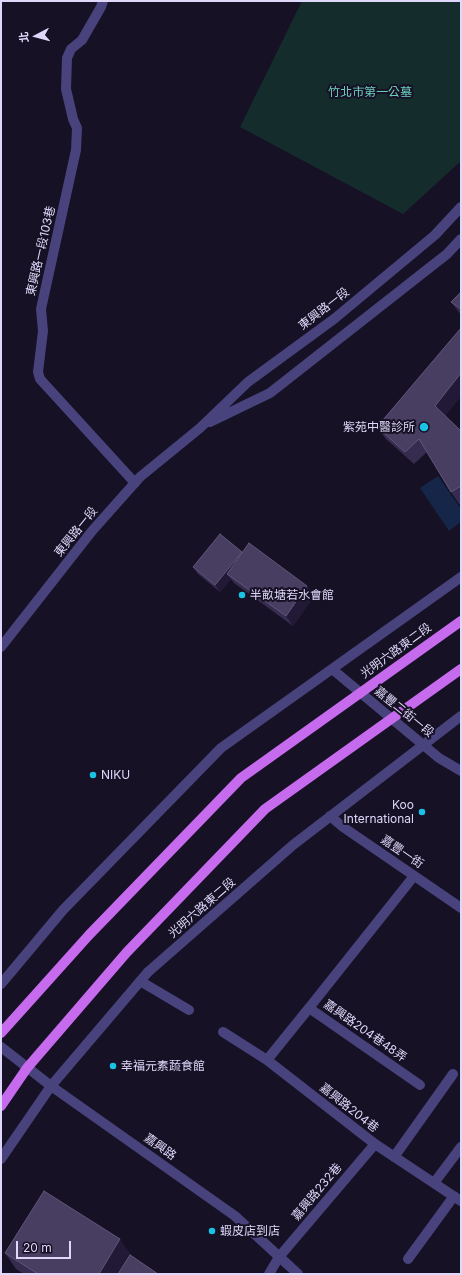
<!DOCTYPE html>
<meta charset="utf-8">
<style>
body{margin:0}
#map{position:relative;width:462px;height:1275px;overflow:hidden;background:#161124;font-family:Inter,"Noto Sans TC",sans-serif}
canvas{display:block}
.frame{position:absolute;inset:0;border:2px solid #dfd8fb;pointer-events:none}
.north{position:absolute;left:16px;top:16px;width:40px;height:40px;-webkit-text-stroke:3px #161124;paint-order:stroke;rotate:264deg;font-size:11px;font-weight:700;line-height:16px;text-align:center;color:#dfd8fb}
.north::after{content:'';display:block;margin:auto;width:14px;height:18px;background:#dfd8fb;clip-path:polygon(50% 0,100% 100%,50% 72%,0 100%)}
.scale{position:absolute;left:16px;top:1241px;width:55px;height:18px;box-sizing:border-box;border:2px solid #dfd8fb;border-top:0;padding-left:5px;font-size:12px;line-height:14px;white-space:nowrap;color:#dfd8fb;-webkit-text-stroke:3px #161124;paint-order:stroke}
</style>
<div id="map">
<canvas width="462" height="1275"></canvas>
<div class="frame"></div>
<div class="north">北</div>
<div class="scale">20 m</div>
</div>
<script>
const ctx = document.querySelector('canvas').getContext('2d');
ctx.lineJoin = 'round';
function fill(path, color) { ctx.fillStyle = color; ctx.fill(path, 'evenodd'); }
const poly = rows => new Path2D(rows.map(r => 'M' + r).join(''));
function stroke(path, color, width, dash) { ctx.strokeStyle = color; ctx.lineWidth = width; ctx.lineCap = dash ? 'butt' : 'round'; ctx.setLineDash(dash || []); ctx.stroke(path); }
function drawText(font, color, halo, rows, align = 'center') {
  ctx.font = font + ' Inter,"Noto Sans TC",sans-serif'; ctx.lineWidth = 4; ctx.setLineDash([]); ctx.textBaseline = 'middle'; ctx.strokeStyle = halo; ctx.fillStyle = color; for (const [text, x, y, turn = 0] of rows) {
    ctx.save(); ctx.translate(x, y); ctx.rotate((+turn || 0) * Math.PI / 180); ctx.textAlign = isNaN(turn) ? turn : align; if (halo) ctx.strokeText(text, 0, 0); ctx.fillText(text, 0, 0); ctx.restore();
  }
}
const green = poly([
 [302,1,461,1,461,161,403,214,240,127]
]);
const water = poly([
 [438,476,461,509,461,522,449,531,420,488]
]);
const minor = poly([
 [103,1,101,7,82,40,71,49,67,58,66,89,73,119,77,128,76,150,41,309,43,331,38,372,40,379,135,483],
 [210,422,270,393,447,254,461,239],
 [1,647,92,531,140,477,200,428,248,382,334,319,435,235,461,207],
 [332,669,439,758,461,771],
 [330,816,343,827,461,908],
 [140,981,189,1010],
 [1,984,63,910,221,748,461,577],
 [309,1008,414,876],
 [223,1032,267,1060,375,1144,461,1201],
 [1,1047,51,1086,235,1216,298,1274],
 [267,1060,309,1008,420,1085],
 [394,1157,453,1074],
 [1,1159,51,1086,148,972,293,845,461,716],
 [434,1183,461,1147],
 [408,1259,454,1196],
 [269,1274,279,1257,375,1144]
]);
const major = poly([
 [1,1033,89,935,241,778,461,621],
 [1,1106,27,1068,127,952,265,809,461,669]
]);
const wall = poly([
 [461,292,461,315,451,302],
 [461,328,461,396,445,416,461,431,461,503,459,504,451,492,427,452,414,464,386,439,377,427],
 [242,552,307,586,314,596,293,626,234,583,231,579,220,592,198,574,193,567],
 [5,1253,131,1255,158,1274,24,1274,16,1269]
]);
const shadedWall = poly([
 [461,373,461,396,443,419,435,406],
 [242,552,247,558,227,574,231,579,220,592,215,585],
 [307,586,314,596,293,626,286,616],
 [120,1239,131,1255,119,1274,99,1274]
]);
const building = poly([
 [461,292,461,309,451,302,461,292],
 [461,328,461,373,435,406,461,431,461,486,451,492,419,439,405,452,377,427,461,328],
 [220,534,242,552,215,585,193,567,220,534],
 [249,543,307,586,286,616,227,574,249,543],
 [44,1191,120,1239,99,1274,38,1274,5,1253,44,1191],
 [130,1255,158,1274,118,1274,130,1255]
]);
const markers = [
 [424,427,5,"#1ac2e5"],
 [242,595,4,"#1ac2e5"],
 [93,775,4,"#1ac2e5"],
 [422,812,4,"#1ac2e5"],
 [113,1066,4,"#1ac2e5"],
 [212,1231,4,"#1ac2e5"]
];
const parkNames = [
 ["竹北市第一公墓",370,92]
];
const streetNames = [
 ["東興路一段103巷",41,251,-77],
 ["東興路一段",324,309,-38],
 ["東興路一段",76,532,-51],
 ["光明六路東二段",396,651,-36],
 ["嘉豐二街一段",404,712,39],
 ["嘉豐一街",402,852,34],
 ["光明六路東二段",202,908,-41],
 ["嘉興路204巷48弄",365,1031,35],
 ["嘉興路204巷",349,1108,38],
 ["嘉興路",160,1147,35],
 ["嘉興路232巷",317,1192,-50]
];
const poiNames = [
 ["紫苑中醫診所",415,427,"right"],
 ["半畝塘若水會館",250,595],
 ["NIKU",101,775],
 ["Koo",414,805,"right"],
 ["International",414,819,"right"],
 ["幸福元素蔬食館",121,1066],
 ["蝦皮店到店",220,1231]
];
fill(green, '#152c2d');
fill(water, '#162649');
stroke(minor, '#48427d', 10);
stroke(major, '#c76bee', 10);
fill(wall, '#362c4f');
fill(shadedWall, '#211936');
fill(building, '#483e61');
stroke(building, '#60567a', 1);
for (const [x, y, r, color] of markers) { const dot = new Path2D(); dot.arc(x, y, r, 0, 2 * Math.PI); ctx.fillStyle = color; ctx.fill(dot); stroke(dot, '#161124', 1.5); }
drawText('12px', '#6cd3c1', '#161124', parkNames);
drawText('12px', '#dfd8fb', '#161124', streetNames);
drawText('12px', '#dfd8fb', '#161124', poiNames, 'left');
</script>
